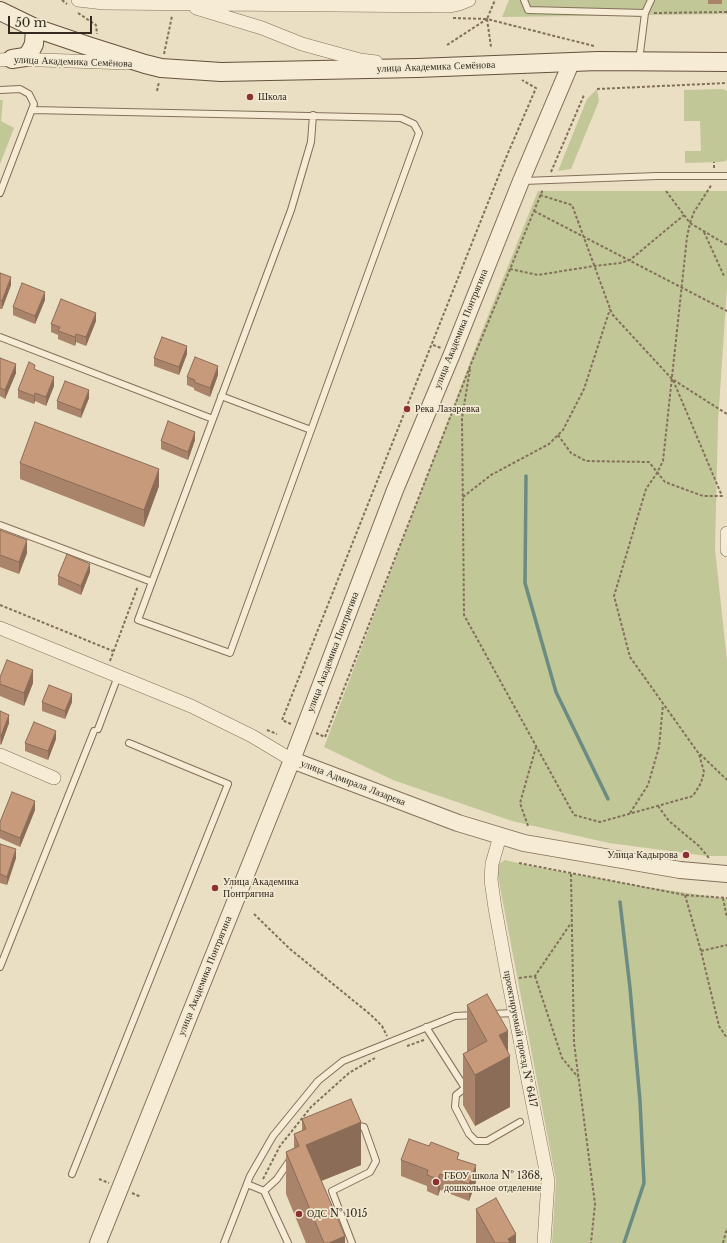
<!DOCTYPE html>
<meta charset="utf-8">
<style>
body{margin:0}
#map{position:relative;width:727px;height:1243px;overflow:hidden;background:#eadec3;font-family:"Libre Baskerville",serif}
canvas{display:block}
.scale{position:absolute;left:8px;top:16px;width:84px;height:18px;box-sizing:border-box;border:2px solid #34291e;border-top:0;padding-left:5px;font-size:12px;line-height:14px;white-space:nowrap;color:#34291e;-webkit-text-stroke:3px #f2e9d2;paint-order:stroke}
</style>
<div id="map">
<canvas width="727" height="1243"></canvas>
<div class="scale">50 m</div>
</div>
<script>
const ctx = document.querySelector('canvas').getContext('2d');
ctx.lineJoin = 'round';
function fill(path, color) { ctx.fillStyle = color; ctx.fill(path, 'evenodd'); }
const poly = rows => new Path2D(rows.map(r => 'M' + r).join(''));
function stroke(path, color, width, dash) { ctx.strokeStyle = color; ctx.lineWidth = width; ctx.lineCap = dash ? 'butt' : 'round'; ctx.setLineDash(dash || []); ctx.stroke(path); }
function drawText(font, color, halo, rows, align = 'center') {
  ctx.font = font + ' "Libre Baskerville",serif'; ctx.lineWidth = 3.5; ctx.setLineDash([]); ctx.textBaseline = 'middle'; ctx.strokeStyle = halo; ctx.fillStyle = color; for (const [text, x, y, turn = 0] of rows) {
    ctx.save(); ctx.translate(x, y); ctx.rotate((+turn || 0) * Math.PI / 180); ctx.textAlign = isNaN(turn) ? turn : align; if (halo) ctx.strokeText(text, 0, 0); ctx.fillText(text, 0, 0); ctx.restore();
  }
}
const green = poly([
 [509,0,727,0,727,14,502,17],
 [597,89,599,101,571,169,558,171,587,99],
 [723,89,727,91,727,159,726,161,720,162,685,163,685,151,701,151,700,121,684,121,684,90],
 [0,100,3,100,1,121,14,128,0,164],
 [538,191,727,191,727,287,718,422,715,549,727,661,727,856,707,856,609,843,512,821,393,780,324,747,480,336],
 [505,860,535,867,647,887,727,899,727,1243,552,1243,556,1180,496,866]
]);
const stream = poly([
 [526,476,525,583,556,692,608,799],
 [620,902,630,988,640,1101,644,1183,624,1243]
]);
const path = poly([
 [62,0,67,4],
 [78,13,96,25,97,34],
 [654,13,727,12],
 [453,18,487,19,495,0],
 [487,19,491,47],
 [447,45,487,19,594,46],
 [164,54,172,16],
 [597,89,727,83],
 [157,91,159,82],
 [714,168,714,162],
 [551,172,584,95],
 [666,191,690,223,727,245],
 [540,195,572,205,612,314,672,379,727,414],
 [534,211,727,311],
 [704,232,724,276],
 [510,269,538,275,594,266,620,263,630,260,684,215],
 [433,345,441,348],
 [470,369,462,418,464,615,574,815,600,822,693,796,701,783,704,772,699,754,630,657,614,596,646,489,657,473,663,461,687,237,690,223,694,212,712,184],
 [558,435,571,453,586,461,649,462,665,482,703,496,722,496,673,380],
 [463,497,491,475,549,444,563,430,584,389,610,309],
 [0,605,113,651],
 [110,661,138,586],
 [291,724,282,720,505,160,536,88,522,80],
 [267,730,277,734],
 [316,733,325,737,471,364,543,189],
 [700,754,727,780],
 [658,806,669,821,699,846,709,858],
 [630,813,648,785,659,747,663,705],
 [528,826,520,803,536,747],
 [519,863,685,895,727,898],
 [571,874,574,1043,595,1204,591,1243],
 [685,895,701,951,719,1026,727,1038],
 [723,898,727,918],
 [254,914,290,949,371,1015,382,1026,387,1036],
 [701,951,727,945],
 [535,976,562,1058,578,1077],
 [519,978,535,976,571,923],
 [407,1046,424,1040],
 [99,1179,109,1183],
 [263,1179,280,1146,311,1107,349,1073,375,1058],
 [132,1193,141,1197],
 [723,1243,727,1228]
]);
const service = poly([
 [524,0,528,10,645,13,651,0],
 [639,61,645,13],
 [0,90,20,89,29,94,34,104,0,193],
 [32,110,401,118,414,124,419,133,230,653,138,620,152,582],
 [523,181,657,176,727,176],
 [0,337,213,419],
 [221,396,311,430],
 [0,525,152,582,291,210,311,142,313,115],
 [98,729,118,676],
 [0,967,94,731],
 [491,1014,515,1013],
 [426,1027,465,1088,456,1095,455,1107,469,1134,476,1141,487,1141,520,1122],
 [72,1174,228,784,129,743],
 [247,1184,264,1191,288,1243],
 [264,1191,277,1179,290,1160],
 [224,1243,250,1176,273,1136,318,1081,343,1061,455,1016,475,1015],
 [352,1243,332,1191,370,1172,376,1161,364,1127,353,1125]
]);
const minor = poly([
 [78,0,104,3,450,6,459,4,469,0],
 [196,8,262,28,302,44,360,60,376,62],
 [0,60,12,59,128,63],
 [727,533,727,550],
 [0,628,191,706,252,736,292,760],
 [0,755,54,778],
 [500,836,492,864,491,880,495,908,508,979,548,1181,544,1243]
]);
const tertiary = poly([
 [292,760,458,823,524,843,680,870,727,874],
 [98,1243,292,760,395,490,452,354,521,181,571,63]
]);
const secondary = poly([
 [0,11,35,28,88,46,145,64,161,68,221,72,417,68,598,61,727,62],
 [12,59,25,57,30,52,34,44,35,28]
]);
const wall = poly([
 [708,0,722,0,722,4,708,4],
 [0,273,11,285,2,309,0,309],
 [45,300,35,324,13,315,13,307],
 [96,321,86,346,76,342,75,346,58,339,58,335,51,332,51,324],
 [187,354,179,375,154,366,154,358],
 [0,358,16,373,5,399,0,396],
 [35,370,54,386,46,406,35,401,34,404,18,398,18,390],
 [218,375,210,397,194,390,194,388,187,385,187,377],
 [89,398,81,418,57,409,57,401],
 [195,440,188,460,161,449,161,441],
 [20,463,159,486,144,527,20,479],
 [0,530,27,553,19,574,0,567],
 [90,572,81,595,58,585,58,576],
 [0,677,33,683,24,706,0,696],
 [42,702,72,702,65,719,42,711],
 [0,711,9,723,1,745,0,744],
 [56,739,48,760,25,751,25,743],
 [35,810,20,847,0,838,0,822],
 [0,844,16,858,7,885,0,883],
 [467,1005,508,1051,510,1107,475,1126,463,1105,463,1054,467,1052],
 [302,1119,361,1165,321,1181,345,1243,306,1243,286,1194,286,1152,294,1148,294,1134,302,1131],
 [459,1159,476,1182,469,1201,440,1190,438,1196,427,1191,427,1186,401,1176,401,1160],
 [476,1209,516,1243,476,1243]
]);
const shadedWall = poly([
 [11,277,11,285,2,309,2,301],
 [45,292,45,300,35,324,35,316],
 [96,313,96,321,86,346,86,337],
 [76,334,76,342,75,346,75,337],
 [187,346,187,354,179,375,179,367],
 [16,364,16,373,5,399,5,390],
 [218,366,218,375,210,397,210,388],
 [54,377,54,386,46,406,46,397],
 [89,390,89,398,81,418,81,410],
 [35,393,35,401,34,404,34,396],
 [195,432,195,440,188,460,188,452],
 [159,469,159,486,144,527,144,510],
 [27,540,27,553,19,574,19,562],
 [90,564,90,572,81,595,81,586],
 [33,670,33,683,24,706,24,693],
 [72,694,72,702,65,719,65,711],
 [9,715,9,723,1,745,1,736],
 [56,731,56,739,48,760,48,751],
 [35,801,35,810,20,847,20,838],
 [16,849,16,858,7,885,7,877],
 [508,1031,508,1057,510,1056,510,1107,475,1126,475,1075,499,1035],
 [361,1122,361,1165,306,1187,306,1145],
 [476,1165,476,1182,469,1201,469,1184],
 [440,1174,440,1190,438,1196,438,1179],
 [516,1234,516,1243,508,1243,508,1239],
 [345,1236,345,1243,329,1243]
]);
const building = poly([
 [0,273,11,277,2,301,0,300,0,273],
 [22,283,45,292,35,316,13,307,22,283],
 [61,299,96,313,86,337,76,334,75,337,58,331,60,327,51,324,61,299],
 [162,337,187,346,179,367,154,358,162,337],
 [195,357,218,366,210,388,194,382,195,380,187,377,195,357],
 [0,358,16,364,5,390,0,388,0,358],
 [29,362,35,365,34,369,54,377,46,397,35,393,34,396,18,390,29,362],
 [65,381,89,390,81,410,57,401,65,381],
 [168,421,195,432,188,452,161,441,168,421],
 [35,422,159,469,144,510,20,463,35,422],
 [0,530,27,540,19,562,0,555,0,530],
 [67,554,90,564,81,586,58,576,67,554],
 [7,660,33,670,24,693,0,684,0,677,7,660],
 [49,685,72,694,65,711,42,702,49,685],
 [0,711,9,715,1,736,0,736,0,711],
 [34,722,56,731,48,751,25,743,34,722],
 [12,792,35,801,20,838,0,830,0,822,12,792],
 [0,844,16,849,7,877,0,874,0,844],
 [487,994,508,1031,499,1035,510,1056,475,1075,463,1054,487,1041,467,1005,487,994],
 [351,1099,361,1122,306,1145,345,1236,329,1243,324,1243,286,1152,299,1146,294,1134,306,1129,302,1119,351,1099],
 [409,1139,429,1146,431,1142,459,1153,457,1159,476,1165,469,1184,440,1174,438,1179,427,1175,428,1170,401,1160,409,1139],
 [496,1198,516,1234,508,1239,510,1243,495,1243,476,1209,496,1198]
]);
const markers = [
 [250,97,4,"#8d3031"],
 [407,409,4,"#8d3031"],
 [686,855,4,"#8d3031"],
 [215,888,4,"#8d3031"],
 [436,1182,4,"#8d3031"],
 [299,1214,4,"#8d3031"]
];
const streetNames = [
 ["улица Академика Семёнова",73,62,2],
 ["улица Академика Семёнова",436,67,-2],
 ["улица Академика Понтрягина",461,329,-68],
 ["улица Академика Понтрягина",333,652,-69],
 ["улица Адмирала Лазарева",353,783,21],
 ["улица Академика Понтрягина",205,976,-68],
 ["проектируемый проезд № 6417",520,1039,79]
];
const poiNames = [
 ["Школа",258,97],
 ["Река Лазаревка",415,409],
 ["Улица Кадырова",678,855,"right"],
 ["Улица Академика",223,882],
 ["Понтрягина",223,894],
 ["ГБОУ школа № 1368,",444,1176],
 ["дошкольное отделение",444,1188],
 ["ОДС № 1015",307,1214]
];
fill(green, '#c2c798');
stroke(stream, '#6c8b83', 3.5);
stroke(service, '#83705b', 8);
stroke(minor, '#83705b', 14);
stroke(tertiary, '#83705b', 18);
stroke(secondary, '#65513e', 20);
stroke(path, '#83705b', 2, [3, 2]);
stroke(service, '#f6ecd5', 6);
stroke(minor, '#f6ecd5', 13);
stroke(tertiary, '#f6ecd5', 16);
stroke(secondary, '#f6ecd5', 18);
fill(wall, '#aa846a');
fill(shadedWall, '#8b6c56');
fill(building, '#c69a7b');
stroke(building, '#8b6c56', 1);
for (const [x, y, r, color] of markers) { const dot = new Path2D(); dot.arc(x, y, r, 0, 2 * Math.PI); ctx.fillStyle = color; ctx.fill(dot); stroke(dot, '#f2e9d2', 1.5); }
drawText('10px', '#34291e', '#f2e9d2', streetNames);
drawText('10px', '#34291e', '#f2e9d2', poiNames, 'left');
</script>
